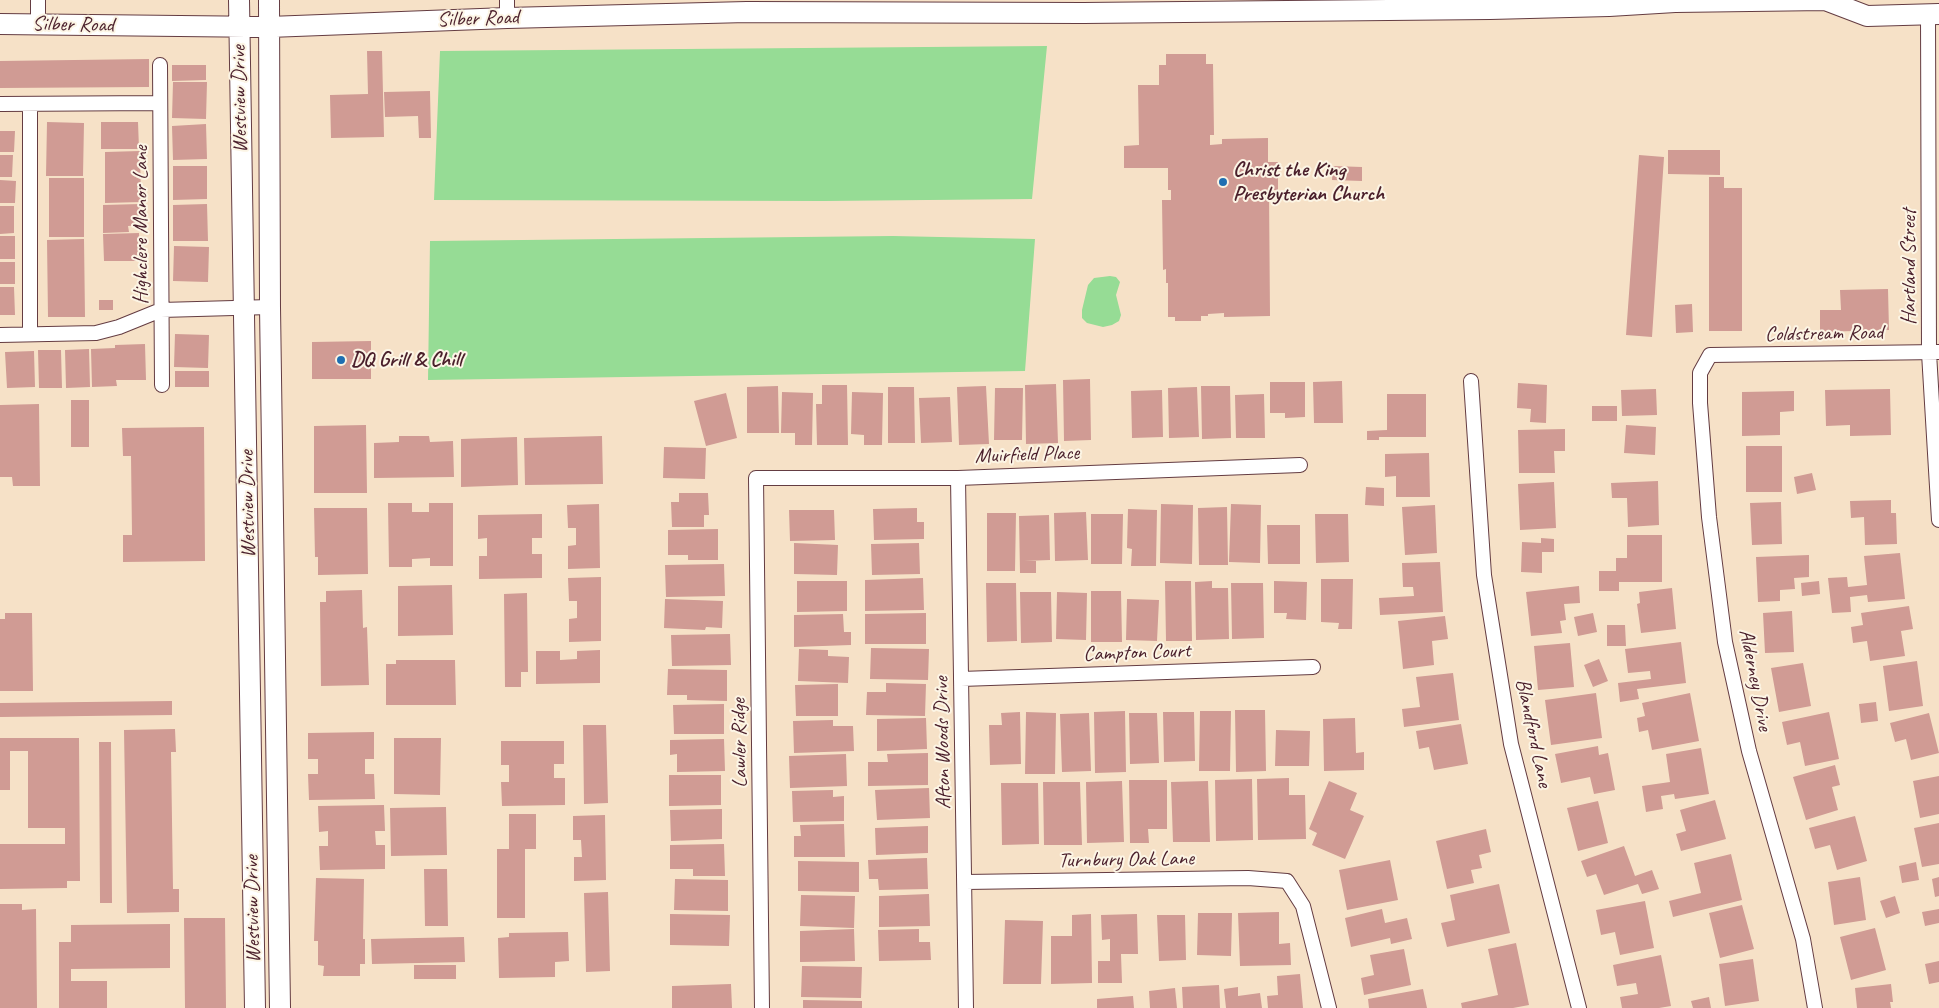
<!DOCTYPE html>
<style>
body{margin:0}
canvas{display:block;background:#f6e1c7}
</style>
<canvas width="1939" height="1008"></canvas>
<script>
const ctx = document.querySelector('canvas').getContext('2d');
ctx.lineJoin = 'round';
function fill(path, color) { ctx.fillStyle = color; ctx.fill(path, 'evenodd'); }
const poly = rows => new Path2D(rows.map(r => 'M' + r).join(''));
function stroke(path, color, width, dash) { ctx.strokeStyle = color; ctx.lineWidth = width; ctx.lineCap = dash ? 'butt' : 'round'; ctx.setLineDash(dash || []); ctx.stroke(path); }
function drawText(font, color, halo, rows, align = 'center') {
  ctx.font = font + ' Caveat,sans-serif'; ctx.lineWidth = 4; ctx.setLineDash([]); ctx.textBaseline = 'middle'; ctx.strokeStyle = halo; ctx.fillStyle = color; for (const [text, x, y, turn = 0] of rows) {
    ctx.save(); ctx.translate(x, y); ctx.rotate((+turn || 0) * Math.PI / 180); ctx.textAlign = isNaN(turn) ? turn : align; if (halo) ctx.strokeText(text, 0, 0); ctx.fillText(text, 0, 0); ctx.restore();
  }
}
const green = poly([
 [1047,46,1032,199,824,201,434,200,440,51],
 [893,236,1035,239,1025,371,428,380,430,241],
 [1110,276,1116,277,1120,282,1116,295,1121,315,1119,321,1112,325,1103,327,1087,323,1082,318,1082,310,1088,285,1094,278]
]);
const building = poly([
 [367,51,382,51,384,137,331,138,330,95,368,94],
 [1166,54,1206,54,1206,64,1213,64,1214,135,1210,135,1210,145,1222,144,1222,139,1268,138,1268,162,1278,162,1278,190,1269,190,1270,316,1224,317,1224,313,1208,314,1208,316,1201,316,1201,321,1175,321,1175,317,1168,317,1168,283,1166,283,1166,269,1163,270,1162,200,1171,200,1171,190,1168,190,1168,168,1124,168,1124,146,1139,145,1138,85,1159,85,1159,65,1166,65],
 [149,59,149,87,0,88,0,61],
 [172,65,206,65,206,80,172,81],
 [173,82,207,82,206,119,172,118],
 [430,91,431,138,419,138,418,116,385,117,384,92],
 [47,122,84,123,83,176,46,176],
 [101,122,138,122,139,149,101,149],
 [206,124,207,159,173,160,172,126],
 [0,131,15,131,14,152,0,152],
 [1668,150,1720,150,1720,175,1668,174],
 [140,151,141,202,105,203,105,152],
 [0,155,13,155,12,177,0,177],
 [1639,155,1664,157,1652,337,1626,335],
 [173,166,207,166,207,199,173,200],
 [1333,166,1362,167,1362,181,1332,180],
 [1709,177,1724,177,1724,188,1742,188,1742,331,1709,331],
 [49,178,84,178,84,237,49,237],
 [0,180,16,181,15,203,0,203],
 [140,204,141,225,128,226,129,232,103,233,103,205],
 [207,204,208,241,173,241,173,205],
 [0,206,14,206,14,233,0,234],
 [139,233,140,261,104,261,103,234],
 [0,236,15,236,15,259,0,259],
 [84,239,85,317,48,317,47,240],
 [174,246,209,247,208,282,173,281],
 [0,262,15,262,15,284,0,284],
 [0,287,14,287,15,315,0,315],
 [1888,289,1889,330,1820,332,1820,310,1841,310,1840,290],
 [99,300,113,300,113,310,99,310],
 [1692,304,1693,332,1676,333,1675,305],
 [175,334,209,335,208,368,174,367],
 [371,341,371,379,312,379,312,342],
 [145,344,146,380,116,380,117,386,92,387,91,349,115,348,115,345],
 [89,349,90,387,66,388,65,350],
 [38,350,61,350,62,388,39,388],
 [34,351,35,387,7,388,5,352],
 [175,371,209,371,209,387,175,387],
 [1090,379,1091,440,1064,441,1063,380],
 [1342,381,1343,423,1314,423,1313,382],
 [1270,382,1305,382,1305,417,1285,418,1285,413,1270,413],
 [1518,383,1547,385,1546,423,1530,422,1531,409,1517,408],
 [1056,384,1058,443,1026,444,1025,385],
 [822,385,847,385,848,445,817,445,816,404,822,404],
 [778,386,779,433,747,433,747,387],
 [986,386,989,444,959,445,957,387],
 [1201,386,1230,386,1231,438,1202,439],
 [888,387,914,387,915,443,888,443],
 [1197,387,1199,437,1169,438,1168,388],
 [995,388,1023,388,1022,440,994,440],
 [1656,389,1657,415,1622,416,1621,390],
 [1890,389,1891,435,1850,436,1850,425,1826,426,1825,390],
 [1162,390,1163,437,1132,438,1131,391],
 [1794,391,1794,411,1780,412,1780,435,1742,436,1742,392],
 [782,392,813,393,812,445,795,445,795,433,781,433],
 [852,392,883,393,882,445,864,445,864,435,851,434],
 [726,393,737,438,706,446,694,401],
 [1264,394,1265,438,1236,438,1235,395],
 [1387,394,1426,394,1426,437,1379,437,1379,440,1367,440,1367,431,1387,430],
 [950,397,952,442,921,443,919,398],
 [71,400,89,400,89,447,71,447],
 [39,404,40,486,13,486,12,477,0,477,0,405],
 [1592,406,1617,406,1617,421,1592,421],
 [366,425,367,493,314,493,314,426],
 [1626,425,1656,427,1655,455,1624,453],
 [204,427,205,561,123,562,123,535,132,535,131,456,123,456,122,428],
 [1565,429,1565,451,1554,451,1555,473,1519,473,1518,430],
 [399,436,429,436,430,442,453,441,454,477,374,478,374,443,399,442],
 [602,436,603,484,525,485,524,438],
 [517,437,518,485,461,487,461,439],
 [1746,446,1782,446,1782,492,1746,492],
 [664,447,706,448,705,479,663,478],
 [1429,453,1430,497,1396,497,1396,476,1385,477,1385,454],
 [1812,473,1816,490,1797,494,1794,477],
 [1658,481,1659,525,1628,527,1627,498,1612,498,1611,483],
 [1554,482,1556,528,1520,530,1518,484],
 [1366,487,1384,488,1384,506,1365,505],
 [679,493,708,493,709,515,704,515,704,527,672,527,671,502,679,502],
 [1891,500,1891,513,1896,513,1897,544,1865,545,1864,517,1851,518,1850,501],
 [1781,502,1782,544,1752,545,1750,503],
 [388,503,412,503,412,512,429,512,429,503,453,503,453,566,430,566,430,558,412,559,412,567,389,567],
 [599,504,600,568,568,569,568,546,576,545,576,528,568,528,567,505],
 [1161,504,1193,505,1192,564,1160,563],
 [1231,504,1261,505,1260,563,1229,562],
 [1435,505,1437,553,1405,555,1402,507],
 [1227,507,1228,565,1199,565,1198,508],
 [314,508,367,508,368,574,318,575,318,557,315,557],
 [917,508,917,522,924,522,924,539,874,540,873,509],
 [1128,509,1157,510,1156,566,1131,566,1132,549,1127,548],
 [789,510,834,510,835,540,790,541],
 [1086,512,1088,560,1055,561,1054,513],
 [987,513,1016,513,1015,571,987,571],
 [542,514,542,538,532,538,532,554,542,554,542,578,479,579,479,556,487,556,487,538,478,539,478,515],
 [1091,514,1123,514,1122,564,1091,564],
 [1315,514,1348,514,1349,562,1316,563],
 [1049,515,1050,560,1024,561,1036,561,1036,573,1020,573,1019,516],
 [1267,525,1300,525,1300,564,1268,564],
 [718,529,718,560,688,560,688,555,668,555,668,530],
 [1627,535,1662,535,1662,582,1619,582,1619,591,1599,591,1599,571,1616,571,1616,558,1627,558],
 [1541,538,1554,539,1554,552,1542,552,1542,573,1521,572,1522,542,1541,543],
 [794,543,838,545,837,575,794,574],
 [919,543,920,574,872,575,871,544],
 [1900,553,1905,599,1868,602,1867,595,1850,597,1851,612,1832,613,1828,578,1847,577,1848,587,1867,585,1864,556],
 [1809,555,1809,577,1794,578,1795,589,1780,590,1780,601,1758,602,1756,557],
 [1440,562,1443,612,1380,615,1379,598,1414,596,1413,587,1403,587,1402,563],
 [724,564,725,596,666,597,665,565],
 [601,577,601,641,569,642,569,619,577,618,577,601,569,601,568,578],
 [923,578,924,610,865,611,865,580],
 [1321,579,1353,579,1352,629,1338,629,1339,623,1321,622],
 [797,581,847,581,847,611,797,612],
 [1165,581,1191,581,1192,641,1166,641],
 [1212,581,1212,588,1228,588,1229,639,1196,640,1195,582],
 [1274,581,1307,582,1306,620,1286,619,1287,613,1274,613],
 [1819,581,1820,594,1802,596,1801,583],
 [986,583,1016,583,1017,641,987,642],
 [1231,583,1263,583,1264,638,1232,639],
 [452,585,453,635,398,636,398,586],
 [1579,586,1580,603,1564,604,1566,620,1560,621,1562,633,1531,636,1526,592],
 [1672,588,1676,629,1641,633,1637,604,1640,603,1639,592],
 [362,590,363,628,367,627,369,685,321,686,320,602,326,602,326,591],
 [1091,591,1121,591,1122,642,1091,642],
 [1020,592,1051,592,1052,642,1021,643],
 [1057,592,1087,593,1086,640,1056,639],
 [527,593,528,672,521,672,521,687,505,687,504,594],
 [665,599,723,601,722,628,706,627,705,630,664,628],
 [1127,599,1159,600,1157,641,1126,640],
 [1909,606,1913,629,1901,631,1905,656,1870,661,1867,641,1853,643,1851,627,1863,625,1861,613],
 [1792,611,1794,652,1765,653,1763,613],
 [5,613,32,613,33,691,0,691,0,619,5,619],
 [926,613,926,644,865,644,865,614],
 [1593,613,1597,632,1578,636,1574,617],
 [843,614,844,632,851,632,851,645,794,647,794,615],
 [1445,616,1448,639,1432,641,1434,665,1403,669,1398,621],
 [1607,625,1625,625,1626,646,1607,646],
 [730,634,731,665,672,666,671,635],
 [1681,642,1686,683,1637,689,1639,699,1620,702,1618,683,1651,679,1650,671,1628,673,1625,649],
 [1570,643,1574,687,1538,690,1534,646],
 [871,648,929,649,928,680,870,679],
 [799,649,828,650,828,656,849,657,848,683,798,681],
 [600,650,600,683,536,684,536,651,560,651,560,660,577,659,577,651],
 [1599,659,1608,681,1593,687,1584,665],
 [396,660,455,660,456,705,386,705,386,664,396,664],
 [1917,661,1923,706,1889,711,1883,666],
 [1803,663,1811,706,1779,712,1771,668],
 [668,669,727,670,727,701,687,700,687,695,667,695],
 [1453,673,1459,720,1404,727,1402,709,1420,707,1416,677],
 [886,683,926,684,925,716,866,715,867,692,886,692],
 [838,684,838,716,796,716,795,685],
 [1596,693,1602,738,1551,745,1545,700],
 [1690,693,1699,741,1652,750,1648,730,1639,732,1637,718,1645,716,1642,703],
 [172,701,172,715,0,717,0,703],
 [1876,702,1878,721,1861,723,1859,704],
 [724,704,724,734,674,734,673,705],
 [1235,710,1265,710,1266,771,1236,772],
 [1125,711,1126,772,1095,773,1094,712],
 [1200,711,1231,711,1230,771,1199,771],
 [1020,712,1021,764,990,765,989,725,1002,725,1001,713],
 [1026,712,1056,713,1055,774,1025,774],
 [1163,712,1194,712,1195,761,1164,762],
 [1829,712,1839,759,1805,766,1800,742,1787,745,1782,722],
 [1089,713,1091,771,1062,772,1060,714],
 [1129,713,1157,713,1159,763,1130,764],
 [1929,713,1939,753,1911,760,1906,739,1895,742,1890,723],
 [926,718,927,749,877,751,877,719],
 [1355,718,1356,753,1364,752,1364,770,1324,771,1323,719],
 [833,720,833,726,853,726,854,751,794,753,793,721],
 [1461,724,1468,764,1434,770,1429,747,1419,749,1416,731],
 [583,725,606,725,608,803,584,804],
 [175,729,176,752,171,752,173,889,179,889,179,912,127,913,124,730],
 [1276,730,1310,731,1309,766,1275,766],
 [374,732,374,759,365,759,365,774,374,774,375,799,309,800,308,774,318,774,318,759,308,759,308,733],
 [0,738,79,738,80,881,67,881,67,888,0,889,0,844,65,844,65,828,28,828,28,751,10,751,10,790,0,790],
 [394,738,441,738,440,795,394,794],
 [724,739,725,771,677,772,677,754,670,755,670,740],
 [501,741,564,741,564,764,554,764,554,778,565,778,565,805,502,806,501,782,509,782,509,765,501,765],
 [99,742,111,742,112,903,100,903],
 [1598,746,1599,755,1608,753,1615,790,1594,794,1590,777,1561,783,1555,754],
 [1701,748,1709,794,1675,799,1674,794,1661,796,1663,809,1646,812,1642,786,1670,782,1666,754],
 [928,753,928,785,868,786,868,762,888,762,887,754],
 [846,754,847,786,790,788,789,756],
 [1835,765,1840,785,1832,787,1838,810,1806,820,1793,777],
 [669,775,721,775,721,805,669,806],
 [1939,776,1939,814,1920,818,1913,781],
 [1289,778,1289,795,1305,795,1306,839,1258,840,1257,779],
 [1252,779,1253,840,1216,841,1215,780],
 [1129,780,1167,780,1167,829,1148,829,1149,843,1130,843],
 [1122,781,1124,842,1087,843,1086,782],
 [1208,781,1210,842,1173,842,1171,782],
 [1329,781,1357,793,1350,810,1364,816,1345,859,1312,845,1317,833,1309,829],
 [1043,782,1080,782,1082,845,1044,845],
 [1001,783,1038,783,1039,844,1002,845],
 [929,788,930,818,877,820,875,790],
 [833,790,833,797,844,796,844,821,793,822,792,791],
 [1715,800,1726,839,1681,851,1676,834,1686,831,1680,810],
 [1598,801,1608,843,1578,851,1567,808],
 [384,805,385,831,375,831,376,845,385,845,385,869,320,870,319,846,328,846,328,831,319,832,318,806],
 [446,807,447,855,391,856,390,808],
 [722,809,722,839,671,841,670,810],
 [509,814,536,814,536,849,525,849,525,918,497,918,497,849,509,849],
 [605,815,606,880,574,881,574,857,582,857,581,840,573,840,573,816],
 [1855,816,1867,861,1837,870,1830,845,1815,849,1809,828],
 [1939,823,1939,864,1922,867,1914,828],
 [844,824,845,857,794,857,794,836,801,836,800,825],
 [928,826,928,853,876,855,875,828],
 [1486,829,1491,852,1479,855,1482,868,1471,870,1474,883,1447,889,1436,841],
 [724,844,725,876,693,876,693,869,670,869,670,845],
 [1624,846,1635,876,1652,870,1659,889,1642,894,1638,884,1604,895,1596,874,1587,877,1581,861],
 [1731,854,1742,900,1673,917,1669,901,1701,893,1694,863],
 [927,858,928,889,879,890,878,879,869,879,868,860],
 [1390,860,1398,900,1347,910,1339,870],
 [798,861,859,862,859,892,798,891],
 [1916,862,1919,880,1902,883,1899,866],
 [424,869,447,869,448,926,425,926],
 [1860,877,1866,920,1834,925,1828,882],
 [1939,877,1939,896,1935,897,1932,879],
 [316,878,364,879,363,939,365,939,365,964,360,964,360,976,323,976,324,966,318,965,318,941,314,941],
 [675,879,728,880,728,911,674,910],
 [1499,884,1510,933,1447,947,1441,923,1455,920,1450,895],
 [608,892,610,971,586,972,584,893],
 [929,894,930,926,879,927,879,896],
 [801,895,855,896,854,928,800,926],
 [1895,896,1900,913,1886,918,1880,901],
 [1645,901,1654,948,1620,955,1615,932,1601,935,1596,910],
 [0,904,22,904,22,910,36,909,37,1008,0,1008],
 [1742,905,1754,949,1720,958,1709,913],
 [1382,909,1385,923,1407,918,1412,939,1391,944,1390,938,1351,947,1345,918],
 [1939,909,1939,923,1925,926,1922,912],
 [1279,912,1279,944,1290,943,1291,965,1240,966,1238,913],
 [1198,913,1232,913,1231,956,1197,955],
 [670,914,730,915,729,946,670,945],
 [1091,914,1092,983,1051,984,1051,936,1072,936,1072,915],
 [1137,914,1138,954,1121,954,1122,983,1098,983,1098,961,1110,961,1110,939,1102,940,1101,915],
 [1157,915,1185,915,1186,960,1159,961],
 [184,918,225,918,226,1008,185,1008],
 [1005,920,1043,921,1041,984,1003,984],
 [170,924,170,968,71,969,71,981,107,981,107,1008,59,1008,59,942,71,942,71,925],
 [1875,928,1886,970,1851,980,1840,937],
 [854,929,855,961,800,962,800,931],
 [919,929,919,942,930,942,931,960,879,961,878,930],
 [568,932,569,961,555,962,555,977,499,978,498,938,509,937,509,933],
 [464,937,465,962,372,964,371,939],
 [1516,943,1529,1005,1513,1008,1462,1008,1461,1003,1498,995,1488,949],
 [1404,949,1411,985,1364,995,1361,978,1374,975,1370,955],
 [1661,955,1671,1006,1659,1008,1622,1008,1620,997,1638,994,1636,983,1617,986,1613,965],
 [1753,959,1759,1001,1725,1006,1719,964],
 [1939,961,1939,982,1929,984,1925,964],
 [414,965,456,965,456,979,414,979],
 [802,966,862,967,861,998,801,997],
 [1300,974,1303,1008,1268,1008,1267,996,1278,995,1277,976],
 [731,984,732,1008,672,1008,672,986],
 [1891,984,1893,1002,1890,1002,1891,1008,1857,1008,1855,988],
 [1219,985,1220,1008,1183,1008,1182,987],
 [1238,987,1238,996,1260,993,1262,1008,1226,1008,1224,989],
 [1175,988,1177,1008,1150,1008,1149,991],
 [1423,989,1427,1008,1369,1008,1368,999],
 [1133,996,1134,1008,1097,1008,1097,999],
 [1709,997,1711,1008,1693,1008,1691,1001],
 [803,1000,862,1001,862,1008,803,1008]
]);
const street = poly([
 [1928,14,1929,353,1939,520],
 [507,18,507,0],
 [38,25,38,0],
 [160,65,162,385],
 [0,104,160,103],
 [30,104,30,334],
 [0,335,96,333,119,327,161,310,270,307],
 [1471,381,1484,575,1511,744,1579,1008],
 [958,478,966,1008],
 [961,679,1313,667],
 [965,882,1248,878,1287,881,1303,906,1329,1008],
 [762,1008,756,478,958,478,1300,465],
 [1815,1008,1803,939,1749,751,1725,642,1709,517,1700,403,1700,373,1710,355,1939,352]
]);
const secondary = poly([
 [239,0,255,1008],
 [269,0,270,307,280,1008],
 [1825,0,1867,16,1939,14],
 [0,24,269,27,507,18,747,12,1083,13,1490,9,1609,6,1675,2,1825,0]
]);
const markers = [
 [1223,182,5,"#1f6fb2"],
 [341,360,5,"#1f6fb2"]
];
const streetNames = [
 ["Silber Road",478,19,-2],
 ["Silber Road",73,25,1],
 ["Westview Drive",240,99,-91],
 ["Highclere Manor Lane",141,225,-90],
 ["Hartland Street",1909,267,-90],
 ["Coldstream Road",1824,334,-1],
 ["Muirfield Place",1027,455,-2],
 ["Westview Drive",248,504,-91],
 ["Campton Court",1137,653,-2],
 ["Alderney Drive",1755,680,79],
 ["Blandford Lane",1533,733,78],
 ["Lawler Ridge",740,743,-91],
 ["Afton Woods Drive",943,743,-91],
 ["Turnbury Oak Lane",1126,860,-1],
 ["Westview Drive",253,909,-91]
];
const poiNames = [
 ["Christ the King",1233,170],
 ["Presbyterian Church",1233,194],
 ["DQ Grill & Chill",351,360]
];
fill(green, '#96dc95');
fill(building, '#d09b94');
stroke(street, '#643c42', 16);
stroke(secondary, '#643c42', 22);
stroke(street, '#fff', 14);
stroke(secondary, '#fff', 20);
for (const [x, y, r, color] of markers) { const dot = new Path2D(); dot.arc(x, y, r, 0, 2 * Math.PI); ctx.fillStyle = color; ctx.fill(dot); stroke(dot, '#fcf5e5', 2); }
drawText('21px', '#4a1f2b', '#fcf5e5', streetNames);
drawText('bold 21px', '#4a1f2b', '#fcf5e5', poiNames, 'left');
</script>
